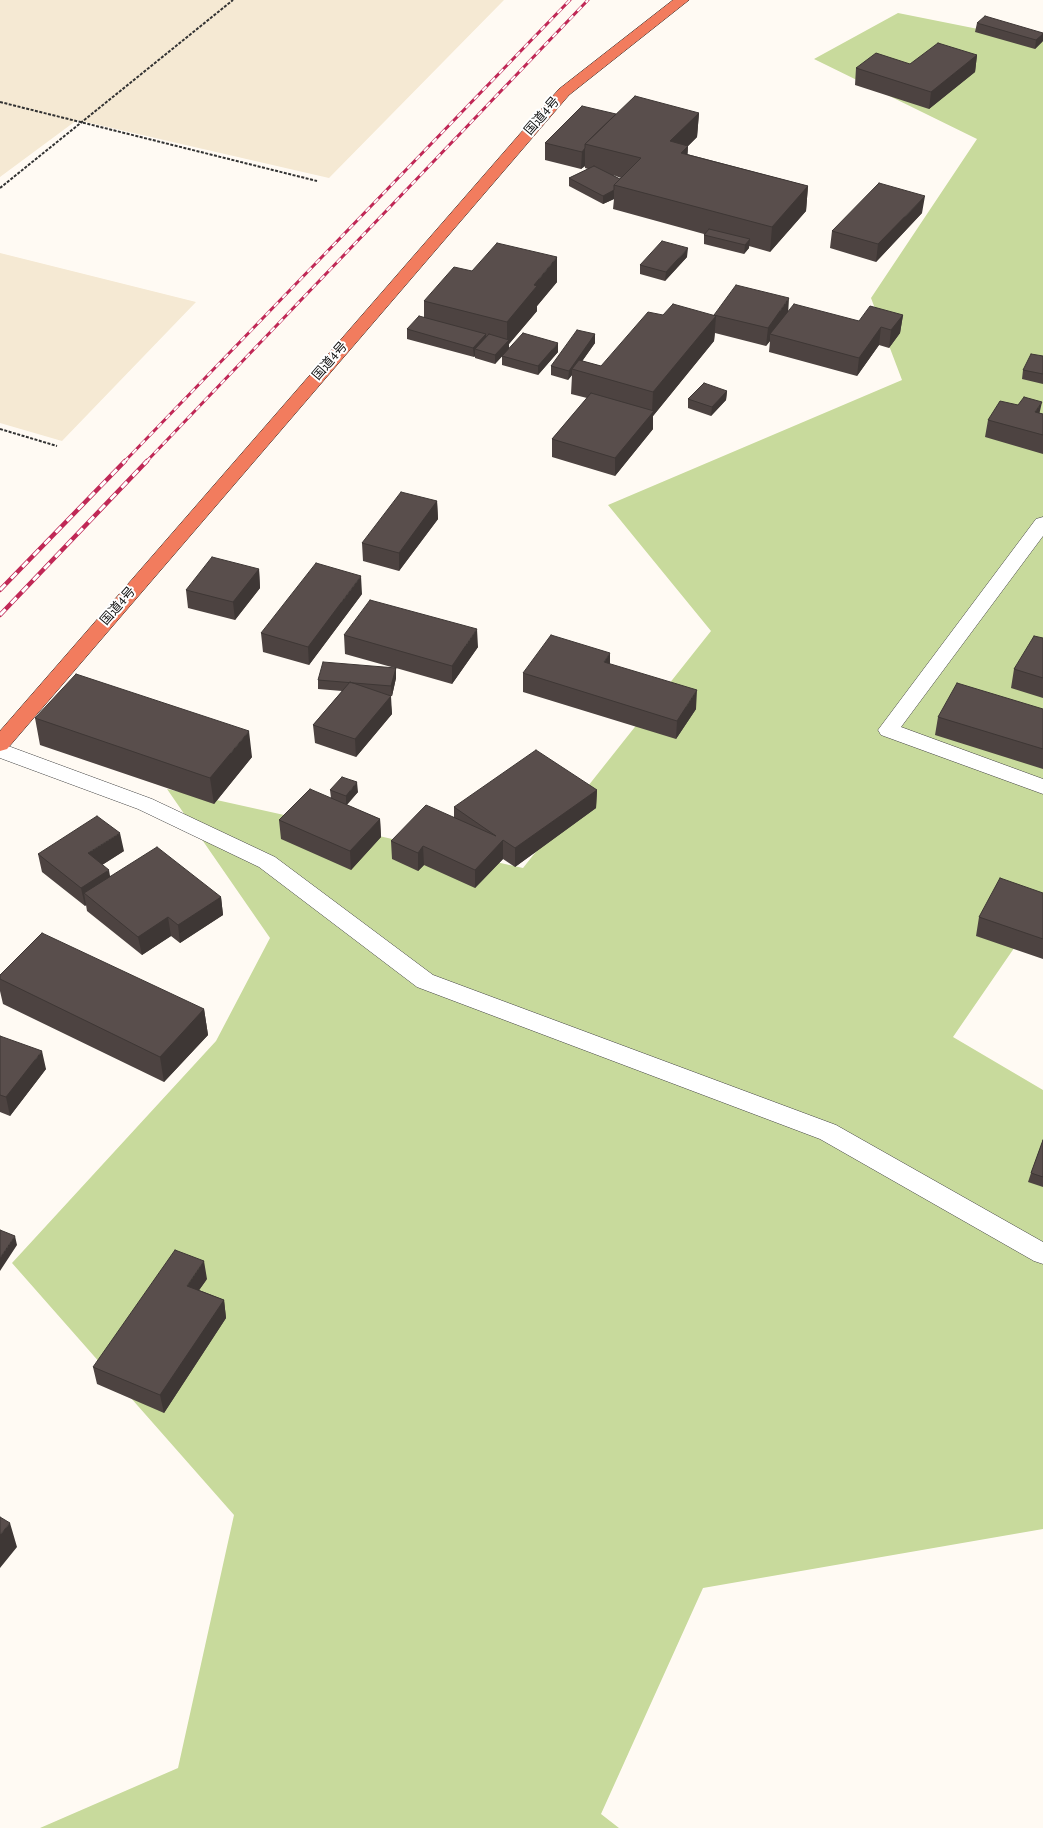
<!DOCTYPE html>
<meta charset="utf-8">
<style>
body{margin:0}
canvas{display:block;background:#fffaf3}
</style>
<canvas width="1043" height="1828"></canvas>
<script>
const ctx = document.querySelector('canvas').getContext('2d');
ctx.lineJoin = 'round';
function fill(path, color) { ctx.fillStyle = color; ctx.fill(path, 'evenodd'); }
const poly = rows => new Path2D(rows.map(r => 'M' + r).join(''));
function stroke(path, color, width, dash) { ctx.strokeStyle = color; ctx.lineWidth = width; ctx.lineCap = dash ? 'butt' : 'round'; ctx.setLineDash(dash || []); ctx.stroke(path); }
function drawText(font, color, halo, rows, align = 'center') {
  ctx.font = font + ' Spectral,"Noto Sans JP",serif'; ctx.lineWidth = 4; ctx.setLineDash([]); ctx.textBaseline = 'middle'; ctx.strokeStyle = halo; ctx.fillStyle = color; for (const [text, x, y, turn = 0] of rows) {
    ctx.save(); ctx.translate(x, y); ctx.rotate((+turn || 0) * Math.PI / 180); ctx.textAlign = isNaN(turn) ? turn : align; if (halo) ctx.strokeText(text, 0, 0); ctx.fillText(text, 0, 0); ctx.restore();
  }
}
const farmland = poly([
 [0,0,504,0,329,178,77,120,0,177],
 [0,253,196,302,62,441,0,423]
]);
const forest = poly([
 [898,13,1043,42,1043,906,953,1037,1043,1090,1043,1529,703,1588,601,1814,619,1828,40,1828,178,1768,234,1515,12,1263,216,1041,270,938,167,789,523,868,711,631,608,505,902,380,871,298,977,139,814,59]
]);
const path = poly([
 [0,102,317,181],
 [0,188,233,0],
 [0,429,57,446]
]);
const street = poly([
 [1043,517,1043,536,901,727,1043,779,1043,794,881,735,878,730,1036,519,1043,517],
 [0,743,152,799,275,857,433,975,836,1125,1043,1242,1043,1264,1034,1261,820,1139,417,987,259,867,138,809,0,758,0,743]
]);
const highway = poly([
 [673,0,689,0,569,95,7,749,0,751,0,731,559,89,673,0]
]);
const railFar1 = poly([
 [124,462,570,0],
 [146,462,588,0]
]);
const rail = poly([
 [0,590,125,461],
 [0,615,147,461]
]);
const wall = poly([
 [977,23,1043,33,1043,41,1035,49,975,32],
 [977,55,975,72,929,109,855,85,856,68,910,64],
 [699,113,697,137,688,146,687,154,808,186,806,211,770,252,749,246,749,248,744,254,704,244,704,234,613,209,614,199,603,204,569,186,569,178,588,169,585,168,585,166,581,169,545,160,545,143,616,114],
 [613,175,621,178,620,179],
 [922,213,876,262,830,248,832,231],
 [687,257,665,281,640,274,640,265],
 [472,271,557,282,537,306,537,311,509,344,509,349,558,352,538,375,502,365,502,356,495,364,475,358,475,356,474,357,407,339,407,329,424,317,424,301],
 [788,311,859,321,903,315,900,333,889,348,879,345,857,376,769,352,770,341,766,346,715,333,714,341,653,416,653,429,615,476,552,457,552,439,587,398,571,394,572,375,568,380,551,375,551,366,595,334,595,343,582,361,601,366,663,315,714,315],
 [1043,356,1043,384,1022,379,1023,370],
 [727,391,726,400,711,416,688,408,688,399],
 [1039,413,1043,414,1043,454,985,437,988,420],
 [437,501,438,519,399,571,363,561,362,543],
 [259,569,260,588,235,620,188,608,186,590],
 [362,594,309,665,263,652,261,633],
 [344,635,478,647,452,684,396,668,396,678,392,696,390,696,392,714,356,757,315,743,313,725,342,691,318,689,318,680,395,668,345,654],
 [1043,638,1043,698,1011,688,1014,669],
 [523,673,696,709,676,739,523,692],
 [1043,709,1043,769,935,735,938,717],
 [35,718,252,757,214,804,40,745],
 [330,790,358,792,347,805,380,819,381,837,351,870,281,839,279,820,331,798],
 [597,790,596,808,515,867,503,859,475,888,424,865,418,871,392,859,391,841,454,817,454,807],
 [124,851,102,865,110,876,221,897,223,915,180,943,171,936,142,955,87,911,86,905,85,906,42,872,38,854],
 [1043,893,1043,959,976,936,979,917],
 [0,975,204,1009,208,1035,164,1082,3,1004,0,991],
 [0,1036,46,1069,10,1116,0,1112],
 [1043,1140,1043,1187,1028,1182,1031,1173],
 [207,1279,199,1290,224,1300,226,1318,164,1413,97,1384,93,1367]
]);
const shadedWall = poly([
 [1043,34,1043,41,1035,49,1036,40],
 [977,55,975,72,929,109,931,92],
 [699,113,697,137,688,146,687,170,670,141],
 [585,148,585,166,581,169,582,152],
 [808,186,806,211,770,252,772,227],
 [614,190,614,199,603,204,603,196],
 [925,196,922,213,876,262,878,244],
 [750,239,749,248,744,254,745,245],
 [688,248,687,257,665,281,666,272],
 [557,257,557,282,537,306,537,311,509,344,509,349,495,364,495,355,507,342,507,322,534,285],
 [789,298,788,316,770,334,770,341,766,346,768,328],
 [903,315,900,333,889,348,891,330],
 [716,316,714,341,653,416,653,429,615,476,615,458,652,412,653,392],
 [881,327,879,345,857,376,859,358],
 [486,334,486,343,475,349,475,356,474,357,473,348],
 [595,334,595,343,576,370,572,369,572,375,568,380,569,371],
 [558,343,558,352,538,375,538,366],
 [727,391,726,400,711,416,712,407],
 [1042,402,1038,420,1035,412],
 [437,501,438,519,399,571,399,553],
 [259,569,260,588,235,620,233,602],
 [361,576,362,594,309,665,308,647],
 [477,629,478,647,452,684,452,666],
 [610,653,610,671,604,662],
 [396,668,396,678,392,696,391,686],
 [697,690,696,709,676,739,677,721],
 [391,696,392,714,356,757,355,739],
 [249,731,252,757,214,804,210,778],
 [357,782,358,792,346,805,346,796],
 [597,790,596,808,515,867,515,848],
 [380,819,381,837,351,870,350,851],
 [120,833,124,851,91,872,88,853],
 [503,840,503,859,475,888,475,870],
 [423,846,424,865,418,871,418,853],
 [109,870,112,888,84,893,86,905,85,906,81,888],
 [221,897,223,915,180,943,178,925],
 [168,917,171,936,142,955,138,937],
 [204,1009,208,1035,164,1082,160,1057],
 [42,1051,46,1069,10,1116,6,1097],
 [15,1236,17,1245,0,1271,0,1258],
 [204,1261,207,1279,190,1303,187,1286],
 [224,1300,226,1318,164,1413,160,1395],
 [10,1523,17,1547,0,1568,0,1535]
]);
const building = poly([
 [985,16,1043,33,1043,34,1036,40,977,23,985,16],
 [938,43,977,55,931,92,856,68,876,53,910,64,938,43],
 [635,96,699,113,670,141,688,146,681,153,808,186,772,227,614,185,641,158,585,144,635,96],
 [582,106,616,114,585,144,585,148,582,152,545,143,582,106],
 [594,166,620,179,614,185,614,190,603,196,569,178,594,166],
 [879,183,925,196,878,244,832,231,879,183],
 [709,229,750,239,745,245,704,235,709,229],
 [662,241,688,248,666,272,640,265,662,241],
 [497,243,557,257,534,285,537,286,507,322,424,301,454,267,472,271,497,243],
 [736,285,789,298,768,328,714,315,736,285],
 [673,304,716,316,653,392,572,369,579,360,601,366,648,312,663,315,673,304],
 [794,304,859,321,870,306,903,315,891,330,881,327,859,358,770,334,794,304],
 [419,316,486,334,473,348,407,329,419,316],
 [577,330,595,334,569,371,551,366,577,330],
 [523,333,558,343,538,366,502,356,523,333],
 [489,334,509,340,495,355,475,349,489,334],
 [1031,354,1043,356,1043,374,1023,370,1031,354],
 [704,383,727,391,712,407,688,399,704,383],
 [591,393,654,411,615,458,552,439,591,393],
 [1024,397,1042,402,1035,412,1043,414,1043,435,988,420,1000,401,1018,405,1024,397],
 [401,492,437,501,399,553,362,543,401,492],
 [212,557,259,569,233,602,186,590,212,557],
 [316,563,361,576,308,647,261,633,316,563],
 [370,600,477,629,452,666,344,635,370,600],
 [551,635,610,653,604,662,697,690,677,721,523,673,551,635],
 [1034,636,1043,638,1043,678,1014,669,1034,636],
 [323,662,396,668,391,686,318,680,323,662],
 [76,674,249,731,210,778,35,718,76,674],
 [350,682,391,696,355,739,313,725,350,682],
 [957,683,1043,709,1043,749,938,717,957,683],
 [536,750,597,790,515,848,503,840,475,870,423,846,418,853,391,841,426,805,496,836,454,807,536,750],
 [342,777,357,782,346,796,330,790,342,777],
 [310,789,380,819,350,851,279,820,310,789],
 [97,816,120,833,88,853,109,870,81,888,38,854,97,816],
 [157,847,221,897,178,925,168,917,138,937,84,893,157,847],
 [1000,878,1043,893,1043,939,979,917,1000,878],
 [42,933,204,1009,160,1057,0,979,0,975,42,933],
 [0,1036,42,1051,6,1097,0,1095,0,1036],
 [1043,1140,1043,1177,1031,1173,1043,1140],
 [0,1230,15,1236,0,1258,0,1230],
 [175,1250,204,1261,187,1286,224,1300,160,1395,93,1367,175,1250],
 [0,1517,10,1523,0,1535,0,1517]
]);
const farStreetnames = [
 ["国道4号",543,117,-49],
 ["国道4号",331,362,-49],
 ["国道4号",119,607,-49]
];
fill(farmland, '#f5e9d3');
fill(forest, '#c8da9c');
stroke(street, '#434343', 1);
stroke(highway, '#212121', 1);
stroke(path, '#323232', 2, [3, 1.5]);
fill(street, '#fff');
fill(highway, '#f27c5e');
stroke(railFar1, '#c02856', 3);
stroke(rail, '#c02856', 4.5);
stroke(railFar1, '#fff', 2, [6]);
stroke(rail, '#fff', 3, [8]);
fill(wall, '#4d4341');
fill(shadedWall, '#3e3735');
fill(building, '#594e4c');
stroke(building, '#3e3735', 1);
drawText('13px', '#101010', '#fff', farStreetnames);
</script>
